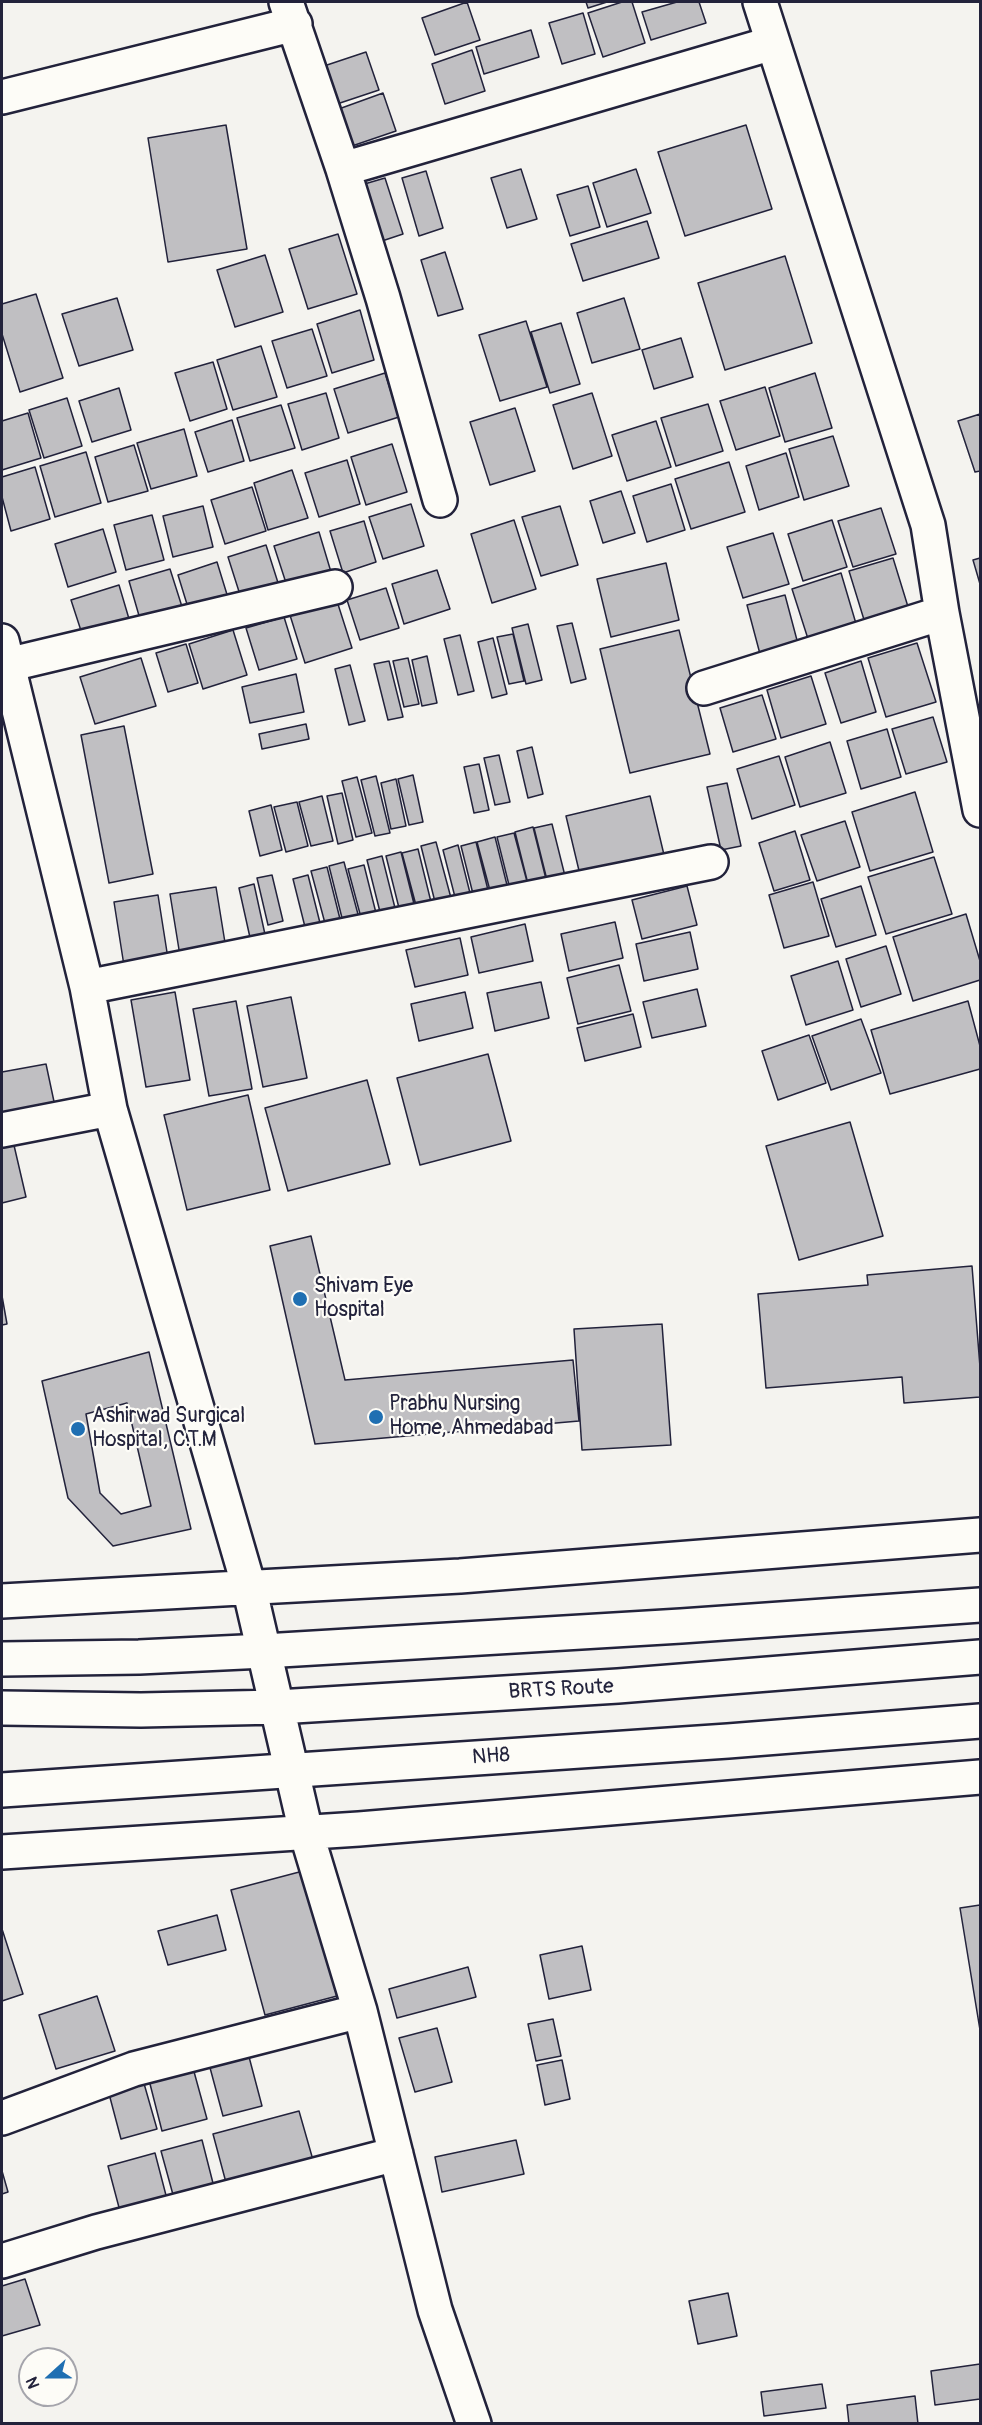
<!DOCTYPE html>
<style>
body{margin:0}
#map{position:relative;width:982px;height:2425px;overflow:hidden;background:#f4f3ef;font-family:Pangolin,sans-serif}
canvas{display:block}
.frame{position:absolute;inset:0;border:3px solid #22223b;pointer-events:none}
.north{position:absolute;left:18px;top:2347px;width:60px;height:60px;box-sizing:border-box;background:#fdfcf7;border:2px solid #a5a5ac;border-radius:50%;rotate:249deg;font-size:16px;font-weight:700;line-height:24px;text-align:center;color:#22223b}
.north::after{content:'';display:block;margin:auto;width:21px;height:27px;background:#1f6fb2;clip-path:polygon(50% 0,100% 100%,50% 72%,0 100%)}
</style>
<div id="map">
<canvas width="982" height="2425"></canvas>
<div class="frame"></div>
<div class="north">N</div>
</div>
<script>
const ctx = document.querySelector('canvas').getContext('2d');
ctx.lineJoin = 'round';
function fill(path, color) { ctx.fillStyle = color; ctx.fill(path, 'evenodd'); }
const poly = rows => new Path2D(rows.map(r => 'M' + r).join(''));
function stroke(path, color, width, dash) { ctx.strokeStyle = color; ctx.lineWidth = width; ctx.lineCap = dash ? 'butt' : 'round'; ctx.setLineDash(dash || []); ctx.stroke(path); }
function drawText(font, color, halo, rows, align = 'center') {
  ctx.font = font + ' Pangolin,sans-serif'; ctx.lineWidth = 4.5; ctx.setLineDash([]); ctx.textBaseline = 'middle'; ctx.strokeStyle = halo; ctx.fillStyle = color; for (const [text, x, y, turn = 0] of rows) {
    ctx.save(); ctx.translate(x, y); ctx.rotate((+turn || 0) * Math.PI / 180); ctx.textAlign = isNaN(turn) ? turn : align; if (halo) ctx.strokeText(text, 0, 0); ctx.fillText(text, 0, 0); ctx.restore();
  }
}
const building = poly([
 [467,2,480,40,435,55,422,18,467,2],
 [586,2,607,2,588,8,586,2],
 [622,2,632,2,645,43,603,57,588,13,622,2],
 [677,2,699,2,706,23,651,40,642,12,677,2],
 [583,13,595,54,562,64,549,23,583,13],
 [531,30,539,57,484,74,476,47,531,30],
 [472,50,485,91,445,104,432,64,472,50],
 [366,52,379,90,334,105,321,67,366,52],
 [383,93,396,131,349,147,336,110,383,93],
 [226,125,247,249,168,262,148,138,226,125],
 [746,125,772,209,685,236,658,152,746,125],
 [521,169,537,219,507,228,491,178,521,169],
 [636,169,651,213,607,227,593,183,636,169],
 [426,171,443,228,419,236,402,178,426,171],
 [385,178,403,234,379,242,361,185,385,178],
 [588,186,600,227,570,236,557,195,588,186],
 [647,221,659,258,583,281,571,244,647,221],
 [338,234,357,294,308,309,289,249,338,234],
 [445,252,463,309,438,316,421,260,445,252],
 [265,255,283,312,235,327,217,270,265,255],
 [785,256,812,343,725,370,698,283,785,256],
 [36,294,63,378,20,392,2,334,2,304,36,294],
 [117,298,133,350,79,366,62,314,117,298],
 [624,298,640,349,592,363,577,313,624,298],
 [360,310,374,360,332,373,317,324,360,310],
 [526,321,547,387,500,401,479,335,526,321],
 [561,323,580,384,550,393,531,332,561,323],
 [312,329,327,376,287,388,272,341,312,329],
 [681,338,693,377,654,389,642,350,681,338],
 [261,346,277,397,233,410,217,360,261,346],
 [213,362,227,409,190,421,175,373,213,362],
 [385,373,399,417,348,433,334,389,385,373],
 [815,373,832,428,785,442,769,388,815,373],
 [765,387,780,436,736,450,720,401,765,387],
 [119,388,131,430,92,442,79,401,119,388],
 [326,393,339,438,302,450,288,404,326,393],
 [592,393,612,456,573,469,553,405,592,393],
 [67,398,82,446,44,458,29,410,67,398],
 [708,404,723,451,676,466,661,418,708,404],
 [281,405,295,448,250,461,237,418,281,405],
 [515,408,535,471,490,485,470,422,515,408],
 [28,413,41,458,2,470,2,421,28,413],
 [980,414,980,471,975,472,958,421,980,414],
 [232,420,244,461,208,472,195,432,232,420],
 [656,421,671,467,627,481,612,435,656,421],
 [184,429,197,476,151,489,137,443,184,429],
 [833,436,849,486,804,500,789,449,833,436],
 [392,444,407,492,366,505,351,457,392,444],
 [134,445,148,491,108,502,95,457,134,445],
 [86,452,101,503,55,517,40,466,86,452],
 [786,453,799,497,759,510,746,466,786,453],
 [347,460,360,504,319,517,305,473,347,460],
 [729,462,745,512,691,529,675,479,729,462],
 [35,467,50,519,11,531,2,497,2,477,35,467],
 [292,470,308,518,268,530,254,483,292,470],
 [671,484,685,530,647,542,633,496,671,484],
 [252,487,266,531,225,544,211,500,252,487],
 [621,491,635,533,603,543,590,501,621,491],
 [411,504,424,546,383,559,369,517,411,504],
 [203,506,213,547,173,557,163,516,203,506],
 [560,506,578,565,541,576,522,517,560,506],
 [881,508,896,554,853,567,838,521,881,508],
 [152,515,164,560,126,570,114,525,152,515],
 [514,520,536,589,492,603,471,534,514,520],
 [832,520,847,567,803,581,788,534,832,520],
 [364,521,376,562,343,573,330,531,364,521],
 [103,529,116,572,68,587,55,544,103,529],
 [319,532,331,572,287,586,274,546,319,532],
 [773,533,789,584,743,598,727,547,773,533],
 [266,545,280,589,242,601,228,557,266,545],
 [893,558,909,610,865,623,849,571,893,558],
 [980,558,980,584,973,560,980,558],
 [217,562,229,601,190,614,178,575,217,562],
 [666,563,679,620,611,637,597,579,666,563],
 [170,569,184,613,142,626,129,581,170,569],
 [437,570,450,609,404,624,392,584,437,570],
 [841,573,857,627,809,642,792,589,841,573],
 [119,585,132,629,85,643,71,600,119,585],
 [386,588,399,628,360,640,347,600,386,588],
 [785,595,798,644,760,654,747,605,785,595],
 [336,598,352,648,305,663,289,612,336,598],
 [284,617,297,659,259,670,246,628,284,617],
 [572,623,586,679,571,683,557,626,572,623],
 [528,624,542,680,526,684,512,628,528,624],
 [233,630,247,675,203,689,189,644,233,630],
 [679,630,710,754,630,773,600,649,679,630],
 [513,634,524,681,509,684,497,637,513,634],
 [460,635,474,691,458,695,444,639,460,635],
 [493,638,507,694,492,698,478,642,493,638],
 [917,643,936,702,886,717,868,658,917,643],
 [186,644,198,683,168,692,156,653,186,644],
 [427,656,437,703,422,706,412,660,427,656],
 [141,658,156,706,95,724,80,677,141,658],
 [408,658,419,704,404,707,393,661,408,658],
 [389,661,403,717,388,720,374,664,389,661],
 [861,661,876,712,841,723,825,673,861,661],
 [350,665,365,721,349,725,335,669,350,665],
 [296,674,304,712,250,723,242,687,296,674],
 [811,676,826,724,781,738,767,690,811,676],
 [762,695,776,739,733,752,720,708,762,695],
 [933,717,947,762,906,774,892,729,933,717],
 [306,724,309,739,262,749,259,734,306,724],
 [124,726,153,874,109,883,81,735,124,726],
 [887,729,901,777,861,789,847,741,887,729],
 [830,742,846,793,800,807,785,757,830,742],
 [532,747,543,794,528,798,517,751,532,747],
 [499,755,510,802,495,805,484,758,499,755],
 [779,756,795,805,752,819,737,769,779,756],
 [479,764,489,810,474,813,464,767,479,764],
 [413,775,423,822,409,825,398,779,413,775],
 [376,776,390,833,375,836,361,780,376,776],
 [357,777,372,833,356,837,342,781,357,777],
 [396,779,406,826,391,829,381,783,396,779],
 [727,783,741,846,721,850,707,787,727,783],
 [915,792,933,852,870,871,852,812,915,792],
 [342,793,353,840,338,844,327,796,342,793],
 [322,796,333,841,311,846,299,802,322,796],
 [650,796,665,859,581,879,566,816,650,796],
 [297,802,308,846,286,852,274,807,297,802],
 [271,805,282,850,260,856,249,811,271,805],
 [845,821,860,867,817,881,801,835,845,821],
 [552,824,566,880,548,884,534,828,552,824],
 [533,827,547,883,529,888,515,832,533,827],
 [795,831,810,880,774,891,759,843,795,831],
 [514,833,529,889,511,893,497,837,514,833],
 [495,837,509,893,492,898,477,842,495,837],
 [436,842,451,898,435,902,421,846,436,842],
 [476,842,490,898,475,902,461,846,476,842],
 [458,845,472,901,457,905,443,850,458,845],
 [418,849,432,906,417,909,402,853,418,849],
 [401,852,415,908,400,912,386,856,401,852],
 [382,856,396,912,381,916,367,860,382,856],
 [934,857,952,914,886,934,868,877,934,857],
 [344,862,359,918,343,922,329,866,344,862],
 [364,865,378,921,363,925,348,869,364,865],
 [327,867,341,923,326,927,311,871,327,867],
 [272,875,283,921,268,925,257,878,272,875],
 [308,875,322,931,307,935,293,879,308,875],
 [813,882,829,936,784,948,769,895,813,882],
 [254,884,266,939,251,942,239,888,254,884],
 [687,886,697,925,642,939,632,900,687,886],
 [861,886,876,935,836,947,821,899,861,886],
 [216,887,227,955,181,962,170,894,216,887],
 [158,895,169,965,125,972,114,902,158,895],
 [966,914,980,961,980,980,913,1001,893,937,966,914],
 [615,922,623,958,569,971,561,934,615,922],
 [525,924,533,961,479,973,471,937,525,924],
 [690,932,698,969,644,981,636,944,690,932],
 [460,938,468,975,415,987,406,950,460,938],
 [886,946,901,994,861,1007,846,959,886,946],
 [838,961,853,1010,806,1025,791,976,838,961],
 [619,965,631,1011,578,1024,567,978,619,965],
 [541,982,549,1018,495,1031,487,993,541,982],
 [697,989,706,1026,652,1038,643,1002,697,989],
 [175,992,190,1080,146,1087,131,1000,175,992],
 [465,992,473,1028,419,1041,411,1004,465,992],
 [291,997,307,1078,263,1087,247,1006,291,997],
 [236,1001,252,1089,209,1096,193,1009,236,1001],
 [968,1001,980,1046,980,1069,890,1094,871,1030,968,1001],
 [633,1014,641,1047,585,1061,577,1028,633,1014],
 [861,1019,881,1073,831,1090,812,1036,861,1019],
 [809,1035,826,1083,778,1100,762,1051,809,1035],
 [488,1054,511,1141,420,1165,397,1078,488,1054],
 [46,1064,56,1111,2,1121,2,1072,46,1064],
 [367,1080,390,1164,288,1191,265,1108,367,1080],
 [248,1095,270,1190,187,1210,164,1115,248,1095],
 [850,1122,883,1236,799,1260,766,1146,850,1122],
 [13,1141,26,1197,2,1203,2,1144,13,1141],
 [311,1236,345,1380,573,1360,579,1421,315,1444,270,1246,311,1236],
 [972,1266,980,1367,980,1397,904,1403,902,1377,766,1388,758,1294,868,1285,867,1275,972,1266],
 [2,1296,7,1324,2,1325,2,1296],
 [662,1324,671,1445,582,1450,574,1329,662,1324],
 [149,1352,191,1529,113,1546,68,1498,42,1381,149,1352],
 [127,1403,151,1506,121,1514,100,1493,86,1414,127,1403],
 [303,1871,337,1996,265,2015,231,1890,303,1871],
 [980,1905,980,2030,960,1908,980,1905],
 [217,1915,226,1950,168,1965,158,1931,217,1915],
 [2,1929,23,1994,2,2001,2,1929],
 [582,1946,591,1990,549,1999,540,1955,582,1946],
 [468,1967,476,1997,397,2018,389,1989,468,1967],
 [97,1996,115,2051,56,2069,39,2015,97,1996],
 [553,2019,561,2056,536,2061,528,2024,553,2019],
 [437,2028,452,2082,415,2092,399,2038,437,2028],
 [248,2053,262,2106,223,2116,209,2064,248,2053],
 [562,2060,570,2099,545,2105,537,2065,562,2060],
 [193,2068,207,2119,162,2131,149,2080,193,2068],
 [143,2080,157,2129,121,2139,108,2090,143,2080],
 [299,2111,315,2167,228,2190,213,2134,299,2111],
 [202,2140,215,2191,175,2202,161,2151,202,2140],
 [516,2140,524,2174,442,2192,435,2157,516,2140],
 [155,2153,168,2203,121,2215,108,2166,155,2153],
 [2,2171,8,2192,2,2194,2,2171],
 [25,2279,40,2325,2,2336,2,2286,25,2279],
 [728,2293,737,2336,698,2344,689,2301,728,2293],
 [980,2364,980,2399,935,2405,931,2371,980,2364],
 [822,2384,826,2408,764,2416,761,2392,822,2384],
 [915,2396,918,2424,849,2424,847,2405,915,2396]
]);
const minor = poly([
 [286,2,343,169,383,298,440,500],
 [760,2,928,525,942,613,980,810],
 [2,97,295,24],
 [343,169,773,43],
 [2,641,87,987,110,1109,249,1587,306,1832,360,2011,435,2310,474,2424],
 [7,665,335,587],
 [704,688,942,613],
 [87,987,711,862],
 [2,1130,110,1109],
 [2,1601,460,1576,980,1535],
 [2,1708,141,1710,278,1707,618,1686,980,1657],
 [2,1852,359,1829,980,1777],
 [2,2118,134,2069,360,2011],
 [2,2261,96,2232,396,2154]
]);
const major = poly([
 [2,1659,139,1657,264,1651,681,1626,980,1605],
 [2,1790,728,1741,980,1721]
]);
const markers = [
 [300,1299,8,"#1f6fb2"],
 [376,1417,8,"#1f6fb2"],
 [78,1429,8,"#1f6fb2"]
];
const poiNames = [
 ["Shivam Eye",314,1287],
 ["Hospital",314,1311],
 ["Prabhu Nursing",389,1405],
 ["Home, Ahmedabad",389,1429],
 ["Ashirwad Surgical",92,1417],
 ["Hospital, C.T.M",92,1441]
];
const streetNames = [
 ["BRTS Route",561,1690,-3],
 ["NH8",491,1757,-4]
];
fill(building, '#c0bfc2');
stroke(building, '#22223b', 1.5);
stroke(minor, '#22223b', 38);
stroke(major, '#22223b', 38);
stroke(minor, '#fdfcf7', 33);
stroke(major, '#fdfcf7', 33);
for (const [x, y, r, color] of markers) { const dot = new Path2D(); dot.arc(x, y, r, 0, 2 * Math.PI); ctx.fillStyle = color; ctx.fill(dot); stroke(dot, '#fdfcf7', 2); }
drawText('21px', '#22223b', '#fdfcf7', poiNames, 'left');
drawText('21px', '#22223b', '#fdfcf7', streetNames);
</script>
